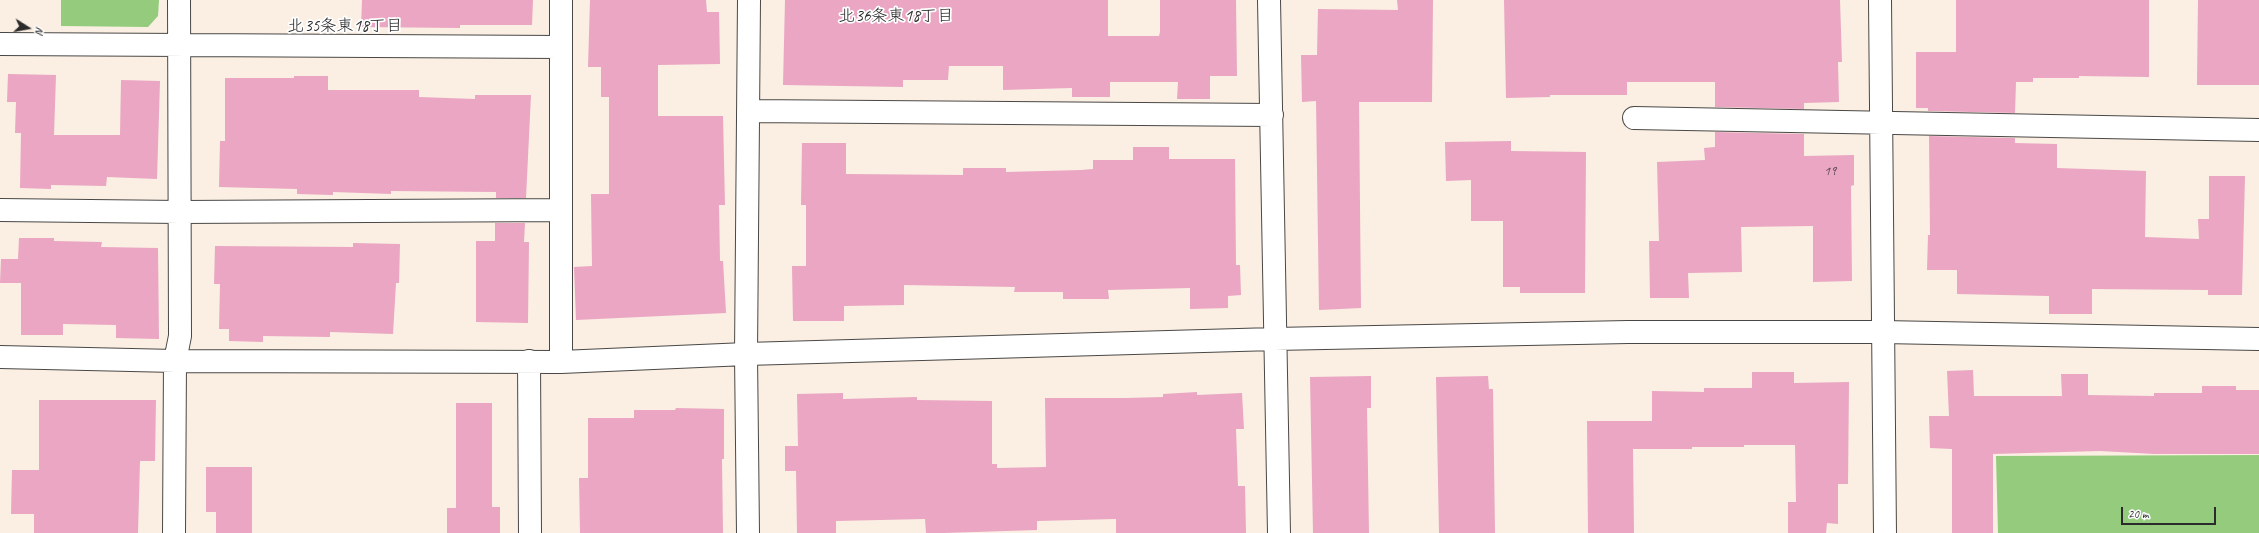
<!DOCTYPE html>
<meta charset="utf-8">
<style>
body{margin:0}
#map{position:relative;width:2259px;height:533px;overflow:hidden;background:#faefe2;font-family:Caveat,sans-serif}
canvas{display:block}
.north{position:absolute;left:8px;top:8px;width:40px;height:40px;-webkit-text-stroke:3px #fff;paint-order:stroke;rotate:101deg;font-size:11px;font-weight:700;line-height:16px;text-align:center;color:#2b2b2b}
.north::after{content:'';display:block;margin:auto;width:14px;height:18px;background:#2b2b2b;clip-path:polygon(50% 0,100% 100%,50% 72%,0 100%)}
.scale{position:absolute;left:2121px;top:507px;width:95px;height:18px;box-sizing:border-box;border:2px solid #2b2b2b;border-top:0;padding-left:5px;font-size:12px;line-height:14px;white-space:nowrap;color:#2b2b2b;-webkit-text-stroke:3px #fff;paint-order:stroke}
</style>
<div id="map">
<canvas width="2259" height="533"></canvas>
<div class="north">N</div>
<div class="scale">20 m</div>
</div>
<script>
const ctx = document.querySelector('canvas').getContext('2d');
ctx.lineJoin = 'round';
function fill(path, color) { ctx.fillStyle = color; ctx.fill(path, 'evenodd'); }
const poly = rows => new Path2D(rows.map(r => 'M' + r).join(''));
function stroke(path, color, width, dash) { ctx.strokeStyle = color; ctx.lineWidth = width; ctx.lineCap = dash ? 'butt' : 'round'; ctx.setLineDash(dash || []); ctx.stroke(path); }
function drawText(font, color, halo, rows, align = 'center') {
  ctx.font = font + ' Caveat,"Klee One",sans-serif'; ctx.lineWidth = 3.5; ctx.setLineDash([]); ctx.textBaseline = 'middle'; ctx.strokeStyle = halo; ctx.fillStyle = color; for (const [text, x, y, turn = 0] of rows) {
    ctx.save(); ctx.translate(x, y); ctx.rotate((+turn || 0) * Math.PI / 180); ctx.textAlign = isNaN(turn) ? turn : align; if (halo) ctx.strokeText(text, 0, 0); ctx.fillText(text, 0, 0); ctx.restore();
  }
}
const green = poly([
 [61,0,159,0,158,16,148,27,61,26],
 [2259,455,2259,533,1998,533,1996,456]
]);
const building = poly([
 [362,0,533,0,532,25,460,25,460,28,361,27],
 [590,0,706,0,707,12,719,12,720,64,658,65,658,116,723,116,725,205,719,205,720,261,723,261,726,313,576,320,574,267,592,266,591,194,609,194,609,97,601,97,601,67,588,67],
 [785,0,1108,0,1108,36,1159,36,1160,32,1160,0,1236,0,1237,76,1210,76,1210,99,1177,99,1178,82,1110,82,1110,97,1072,97,1072,88,1003,90,1003,66,949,66,948,80,903,80,903,87,783,85],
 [1397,0,1433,0,1432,102,1359,102,1361,308,1319,310,1316,101,1302,102,1301,55,1317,55,1318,9,1398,10],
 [1504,0,1840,0,1842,62,1838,62,1839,102,1804,103,1804,109,1715,107,1715,82,1627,82,1627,95,1550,95,1550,97,1506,98],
 [1956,0,2149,0,2149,77,2079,76,2079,78,2033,78,2033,82,2016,82,2015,113,1928,111,1928,108,1916,108,1916,52,1956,52],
 [2198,0,2259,0,2259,85,2197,85],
 [8,74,56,75,54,135,120,135,121,80,160,81,157,179,107,177,106,186,51,185,51,189,20,188,21,133,15,133,16,102,7,102],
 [294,76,328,76,328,90,419,90,419,97,475,99,475,95,531,95,526,198,496,198,496,192,391,191,391,194,333,192,333,195,297,194,297,189,219,187,220,141,225,141,225,78,294,78],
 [1715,132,1804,134,1804,156,1854,155,1854,185,1851,186,1852,281,1813,282,1813,226,1741,227,1742,272,1688,273,1689,298,1650,298,1649,241,1659,241,1657,162,1705,160,1704,148,1715,147],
 [1929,136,2015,138,2015,143,2057,144,2057,168,2146,171,2145,237,2199,239,2198,219,2209,219,2209,176,2245,176,2242,295,2208,295,2208,290,2092,289,2092,314,2049,314,2049,296,1957,294,1957,270,1927,270,1928,235,1930,235],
 [1511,141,1511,151,1586,152,1585,293,1520,293,1520,287,1503,287,1503,221,1471,221,1471,180,1446,181,1445,142],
 [802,143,846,143,846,174,963,175,963,168,1006,168,1006,172,1081,170,1093,169,1093,160,1133,160,1133,147,1169,147,1169,159,1235,159,1236,265,1240,265,1241,295,1228,296,1228,308,1190,309,1190,288,1108,290,1109,299,1063,299,1063,292,1014,292,1015,287,904,285,904,305,844,306,844,321,793,321,792,266,806,266,806,205,801,205],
 [495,223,525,223,524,242,529,242,528,323,476,322,476,241,495,241],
 [19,238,54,238,54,241,102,242,101,247,158,248,159,339,116,338,116,325,63,324,63,335,21,335,21,283,0,283,1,259,18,259],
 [353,243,400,244,399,283,396,283,393,334,330,332,330,337,263,336,263,342,229,341,229,329,219,329,220,284,214,284,215,246,353,247],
 [1973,370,1974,396,2062,396,2061,374,2088,374,2088,395,2154,396,2154,393,2202,393,2202,386,2236,386,2236,390,2259,390,2259,454,2154,454,2100,451,1993,454,1993,533,1952,533,1952,449,1930,448,1929,416,1949,416,1947,371],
 [1752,372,1794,372,1794,383,1849,382,1848,484,1838,484,1838,524,1827,523,1826,533,1788,533,1788,502,1796,502,1795,445,1744,445,1744,447,1692,447,1692,449,1633,449,1634,533,1588,533,1587,421,1652,421,1652,391,1704,392,1704,388,1752,388],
 [1371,376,1371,408,1367,408,1369,533,1313,533,1310,377],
 [1488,376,1489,389,1493,389,1495,533,1439,533,1436,377],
 [1197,392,1197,395,1242,393,1244,429,1236,429,1238,486,1245,486,1246,533,1116,533,1116,519,1037,521,1037,530,944,533,926,533,925,519,836,521,836,533,797,533,796,471,785,471,785,446,798,446,797,394,843,393,843,399,917,397,917,400,992,401,992,464,997,464,997,468,1046,467,1045,398,1125,398,1163,397,1163,394],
 [39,400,156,400,155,461,140,461,138,533,34,533,34,514,11,514,12,470,39,470],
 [456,403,492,403,492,507,500,507,500,533,447,533,447,508,456,508],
 [676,408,724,409,724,459,722,459,723,533,580,533,579,478,588,478,588,418,634,418,634,410,675,410],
 [206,467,252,467,252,533,216,533,216,512,206,512]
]);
const minor = poly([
 [561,0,561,362],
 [1269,0,1279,533],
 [1880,0,1885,533],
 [0,44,561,47],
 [748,111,1272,115],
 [1634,118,2259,130],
 [0,210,180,212,561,210],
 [0,357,175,361,561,362,746,354,1274,339,1628,332,1882,332,2259,339],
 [529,361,530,533],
 [174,533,175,361,180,336,179,0],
 [748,533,746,354,749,0]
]);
const numberNames = [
 ["19",1830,171]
];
const neighbourhoodNames = [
 ["北36条東18丁目",896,17],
 ["北35条東18丁目",345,27]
];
fill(green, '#94cb7d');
fill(building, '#eaa6c3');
stroke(minor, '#4a4846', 24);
stroke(minor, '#fff', 22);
drawText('14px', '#5b4a51', null, numberNames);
drawText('17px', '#2b2b2b', '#fff', neighbourhoodNames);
</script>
